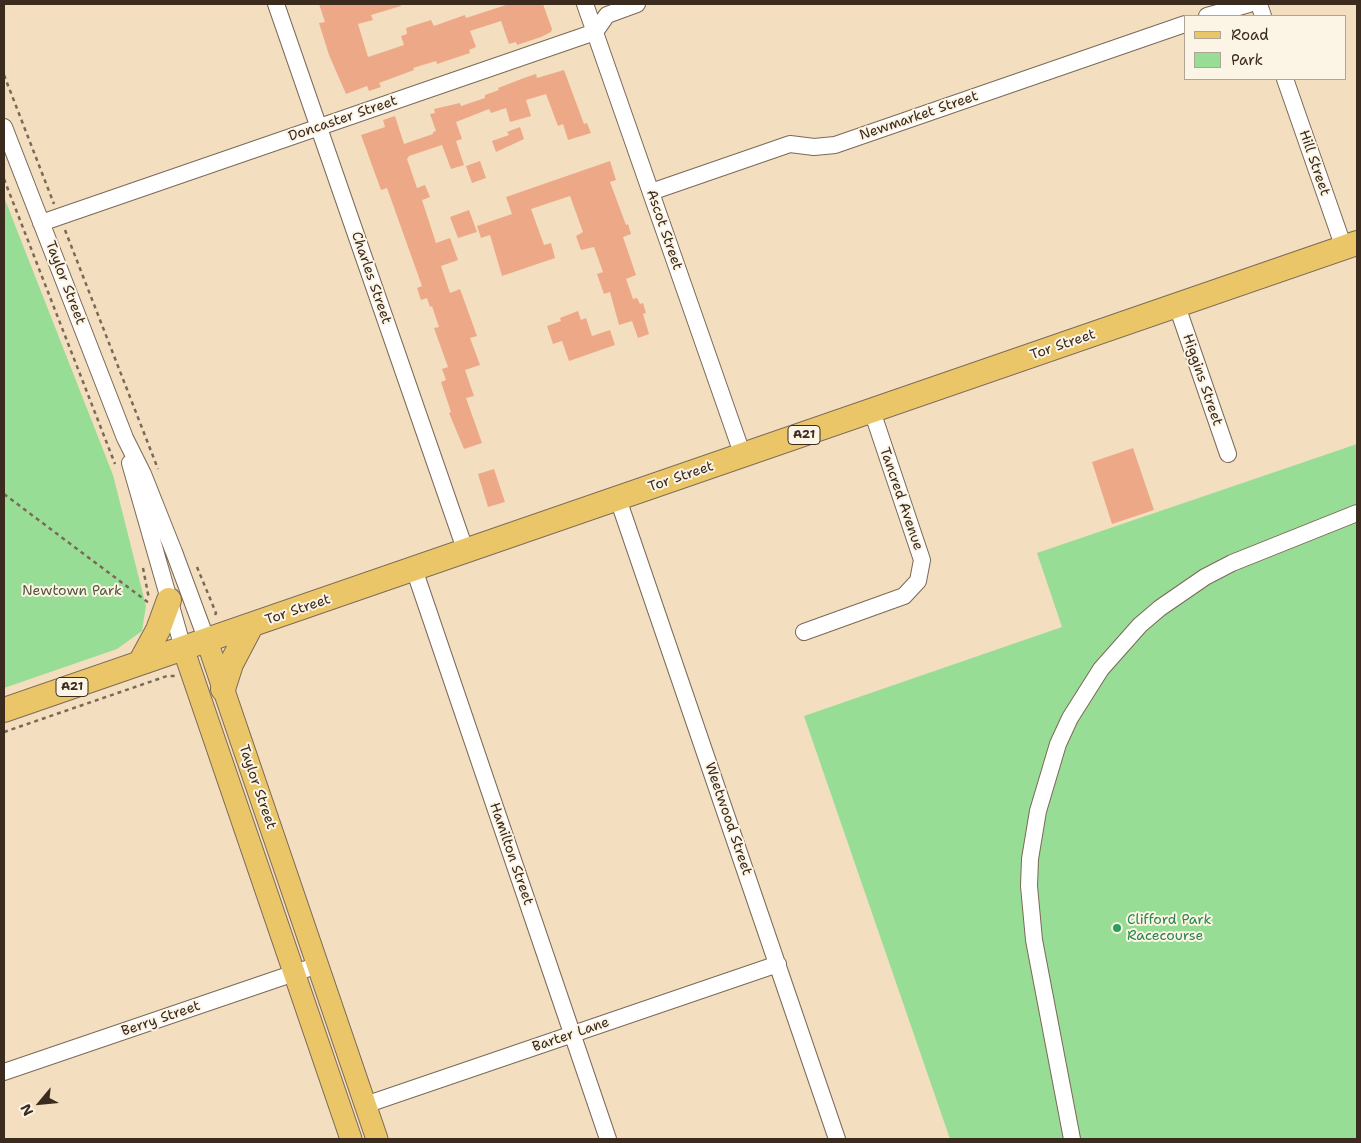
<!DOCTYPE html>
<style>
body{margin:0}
#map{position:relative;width:1361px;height:1143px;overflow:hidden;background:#f3dec0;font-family:"Shantell Sans",sans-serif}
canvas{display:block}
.frame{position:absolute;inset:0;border:5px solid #3b2a1e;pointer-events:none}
.legend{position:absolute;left:1184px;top:15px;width:162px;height:65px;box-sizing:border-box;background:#fcf5e5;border:1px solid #afa495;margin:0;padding:6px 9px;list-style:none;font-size:15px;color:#3b2a1e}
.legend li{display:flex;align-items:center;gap:10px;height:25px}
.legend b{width:25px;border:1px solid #afa495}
.north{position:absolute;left:15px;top:1078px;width:50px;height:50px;-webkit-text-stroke:4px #fcf5e5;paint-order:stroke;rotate:242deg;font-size:14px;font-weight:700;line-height:20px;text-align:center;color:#3b2a1e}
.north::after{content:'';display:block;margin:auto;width:18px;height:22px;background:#3b2a1e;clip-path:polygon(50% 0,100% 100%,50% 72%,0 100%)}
</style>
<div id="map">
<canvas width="1361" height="1143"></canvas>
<div class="frame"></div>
<ul class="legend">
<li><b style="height:6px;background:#ebc669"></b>Road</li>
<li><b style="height:14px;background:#98dd96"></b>Park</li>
</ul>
<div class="north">N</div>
</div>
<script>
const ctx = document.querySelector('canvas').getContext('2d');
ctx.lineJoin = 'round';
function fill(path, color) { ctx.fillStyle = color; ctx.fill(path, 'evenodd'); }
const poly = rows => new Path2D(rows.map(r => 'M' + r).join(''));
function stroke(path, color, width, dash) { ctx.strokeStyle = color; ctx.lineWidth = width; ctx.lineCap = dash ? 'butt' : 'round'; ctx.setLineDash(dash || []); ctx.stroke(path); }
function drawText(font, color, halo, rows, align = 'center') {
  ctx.font = font + ' "Shantell Sans",sans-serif'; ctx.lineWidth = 4; ctx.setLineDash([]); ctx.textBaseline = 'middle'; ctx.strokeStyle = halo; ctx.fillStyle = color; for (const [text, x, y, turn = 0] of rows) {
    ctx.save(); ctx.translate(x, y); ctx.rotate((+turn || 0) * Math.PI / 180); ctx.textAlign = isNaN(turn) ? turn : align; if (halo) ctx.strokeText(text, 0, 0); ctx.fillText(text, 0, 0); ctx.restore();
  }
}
const green = poly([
 [4,197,113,475,146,606,142,631,117,649,4,688],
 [1357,444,1357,1139,950,1139,804,716,1062,627,1037,553]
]);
const building = poly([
 [319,4,400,4,401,6,371,15,373,20,358,24,368,57,404,45,401,36,407,34,406,28,431,20,434,26,465,15,466,18,509,4,543,4,552,29,551,32,541,37,517,45,516,42,509,44,501,21,470,31,476,47,469,50,470,53,437,64,436,61,413,68,414,70,379,83,381,87,369,91,367,86,346,94,329,55,319,23,325,22],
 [564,70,584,124,587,123,591,133,568,140,563,124,558,126,546,94,526,100,531,116,510,122,506,108,491,113,489,109,456,122,462,139,456,141,464,165,451,169,442,145,409,156,407,159,417,188,425,185,430,197,422,200,436,243,450,238,458,260,441,266,450,293,460,289,477,336,470,338,480,365,465,370,474,396,466,398,482,443,464,449,449,413,451,412,441,382,446,380,442,369,448,367,434,328,439,327,432,306,430,307,427,298,421,300,417,288,422,286,387,188,381,190,361,135,385,127,383,120,395,116,404,144,433,134,433,132,436,131,430,114,435,113,434,109,460,103,461,106,485,98,485,95,499,90,498,88,524,78,536,74,537,78],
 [520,127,524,139,496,152,492,141,509,135,507,132],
 [480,161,486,178,472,183,466,166],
 [610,161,616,180,610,182,626,225,628,224,631,234,623,237,636,275,626,279,633,299,637,298,640,304,643,303,646,313,643,314,649,334,638,338,632,321,619,325,610,292,604,294,597,274,603,272,594,247,581,250,576,236,583,232,570,196,531,209,544,245,551,243,555,258,502,276,490,235,481,238,477,226,512,214,506,197],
 [469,210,477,232,458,238,450,217],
 [578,311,581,320,586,318,592,336,610,330,615,345,569,361,562,341,553,344,547,326,561,321,560,318],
 [1133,448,1154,510,1112,524,1092,462],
 [494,469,505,502,488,507,478,474]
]);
const path = poly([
 [4,75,54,204],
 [4,179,115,464],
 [65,230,158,469],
 [4,494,149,603],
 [197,567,216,613,214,617],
 [143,568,149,599],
 [4,732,167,676,175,676]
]);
const minor = poly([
 [276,4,466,552],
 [585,4,743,456],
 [1259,4,1263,16],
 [1207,16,1249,4],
 [1285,79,1344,248],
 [4,127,125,438,143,474,174,552,207,641],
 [651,192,790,144,814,147,835,145,1185,24],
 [41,223,595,32,607,15,637,4],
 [1177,306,1228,454],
 [130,463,183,648],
 [618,499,837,1139],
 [414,569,608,1139],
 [804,632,904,596,918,581,922,560,872,411],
 [4,1072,318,965],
 [365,1105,778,964],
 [1072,1139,1034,940,1029,886,1030,859,1038,811,1058,744,1070,718,1101,669,1140,625,1160,608,1205,577,1232,563,1357,513]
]);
const major = poly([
 [207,641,377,1139],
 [183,648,351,1139]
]);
const highway = poly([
 [140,663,158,630,169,600],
 [223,689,231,664,251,626],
 [4,710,1357,243]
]);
const markers = [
 [1117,928,5,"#2e9e5b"]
];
const shields = [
 [804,435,32],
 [72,687,32]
];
const shieldNames = [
 ["A21",804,435],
 ["A21",72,687]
];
const streetNames = [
 ["Newmarket Street",919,116,-19],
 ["Doncaster Street",343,119,-19],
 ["Hill Street",1314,163,71],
 ["Ascot Street",664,230,71],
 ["Charles Street",371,278,71],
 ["Taylor Street",65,283,69],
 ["Tor Street",1063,345,-19],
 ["Higgins Street",1202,380,71],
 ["Tor Street",681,477,-19],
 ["Tancred Avenue",901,499,71],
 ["Tor Street",298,610,-19],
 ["Taylor Street",257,787,71],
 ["Weetwood Street",728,819,71],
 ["Hamilton Street",511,854,71],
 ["Berry Street",161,1019,-19],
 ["Barter Lane",571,1035,-19]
];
const parkNames = [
 ["Newtown Park",72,591]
];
const leisureNames = [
 ["Clifford Park",1127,920],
 ["Racecourse",1127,936]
];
fill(green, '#98dd96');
fill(building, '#eda987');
stroke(minor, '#7b6957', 18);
stroke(major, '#7b6957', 23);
stroke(highway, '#7b6957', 26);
stroke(path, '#7b6957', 2.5, [4, 4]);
stroke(minor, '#fff', 16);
stroke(major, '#ebc669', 21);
stroke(highway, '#ebc669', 24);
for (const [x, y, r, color] of markers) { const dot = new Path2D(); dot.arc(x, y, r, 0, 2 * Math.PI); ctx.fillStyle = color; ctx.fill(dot); stroke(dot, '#fcf5e5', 2); }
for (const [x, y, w] of shields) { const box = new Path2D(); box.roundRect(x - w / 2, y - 9.5, w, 19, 4); ctx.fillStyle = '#fcf5e5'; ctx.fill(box); stroke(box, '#3b2a1e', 1); }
drawText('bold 12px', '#3b2a1e', null, shieldNames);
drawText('14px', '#3b2a1e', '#fcf5e5', streetNames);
drawText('14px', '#52573c', '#fcf5e5', parkNames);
drawText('14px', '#27864d', '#fcf5e5', leisureNames, 'left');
</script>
